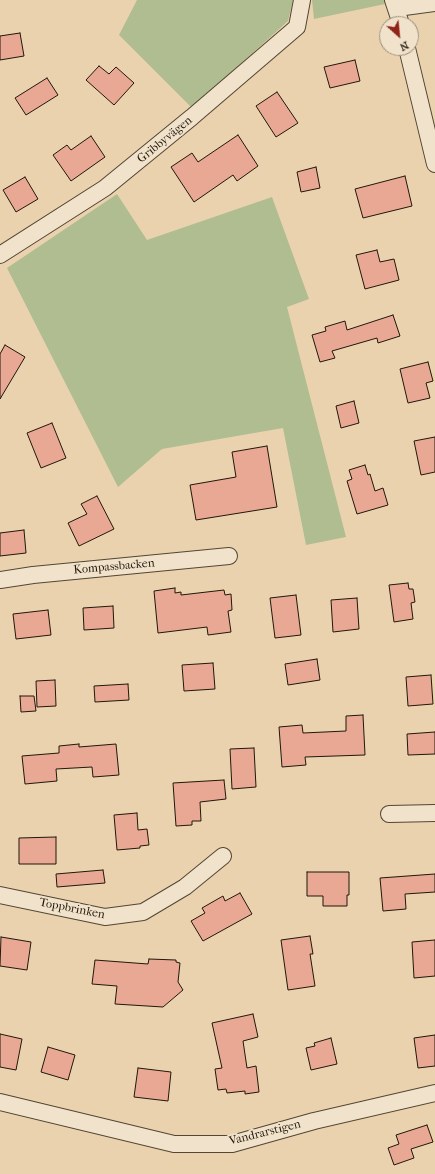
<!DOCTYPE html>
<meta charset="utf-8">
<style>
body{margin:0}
#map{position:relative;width:435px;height:1174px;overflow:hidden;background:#ead2af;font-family:"IM FELL French Canon",serif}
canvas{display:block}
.north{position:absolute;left:379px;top:16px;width:40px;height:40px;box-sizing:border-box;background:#f1e2cb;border:1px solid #9e917d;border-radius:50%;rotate:153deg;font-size:11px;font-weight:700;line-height:16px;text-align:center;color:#211709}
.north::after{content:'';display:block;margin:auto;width:14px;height:18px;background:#8f2418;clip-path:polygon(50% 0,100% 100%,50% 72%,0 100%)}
</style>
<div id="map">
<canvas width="435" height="1174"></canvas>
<div class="north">N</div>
</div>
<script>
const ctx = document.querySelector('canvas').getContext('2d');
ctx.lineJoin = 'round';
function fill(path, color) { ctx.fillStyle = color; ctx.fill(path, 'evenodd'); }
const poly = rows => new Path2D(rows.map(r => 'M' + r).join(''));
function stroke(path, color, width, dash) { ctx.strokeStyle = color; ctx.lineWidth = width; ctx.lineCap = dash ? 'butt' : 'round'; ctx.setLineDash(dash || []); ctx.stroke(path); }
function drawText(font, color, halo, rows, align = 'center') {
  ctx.font = font + ' "IM FELL French Canon",serif'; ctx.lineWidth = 3.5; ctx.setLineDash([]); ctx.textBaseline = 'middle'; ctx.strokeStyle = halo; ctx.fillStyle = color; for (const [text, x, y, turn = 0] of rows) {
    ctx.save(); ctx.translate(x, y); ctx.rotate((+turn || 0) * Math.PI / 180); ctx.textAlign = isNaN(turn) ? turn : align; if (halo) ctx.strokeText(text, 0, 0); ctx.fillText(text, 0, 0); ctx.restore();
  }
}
const green = poly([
 [137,0,293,0,288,21,192,108,119,35],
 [312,0,384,0,385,4,314,19],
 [117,194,147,240,272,197,309,299,287,307,346,537,306,545,283,428,162,449,118,487,7,268]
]);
const building = poly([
 [20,33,24,56,0,60,0,36,20,33],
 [355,60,360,81,330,88,324,67,355,60],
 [99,66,109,74,116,67,134,83,114,105,86,80,99,66],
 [47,78,58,95,26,115,15,98,47,78],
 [277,92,298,123,276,137,256,106,277,92],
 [238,135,258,166,237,181,233,175,194,202,171,167,192,153,198,162,238,135],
 [91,136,105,157,71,181,53,155,67,145,71,150,91,136],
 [316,167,320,188,301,192,297,172,316,167],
 [405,176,412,206,363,218,355,189,405,176],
 [25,177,38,199,16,212,3,190,25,177],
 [377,250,380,262,394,259,399,280,365,289,356,255,377,250],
 [393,315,400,336,378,343,377,338,332,351,335,358,320,362,312,335,326,331,325,327,345,321,347,330,393,315],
 [5,345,25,357,0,399,0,354,5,345],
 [428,362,433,381,426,383,430,398,408,403,400,369,428,362],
 [354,401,359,423,341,428,336,406,354,401],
 [52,423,66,458,41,468,27,433,52,423],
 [435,437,435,472,421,475,414,441,435,437],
 [267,446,277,507,196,520,190,485,236,477,232,452,267,446],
 [365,465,368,475,370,474,375,491,383,488,388,505,357,514,347,481,352,479,349,470,365,465],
 [97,496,114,529,79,546,68,523,87,514,81,504,97,496],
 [24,530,26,553,0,556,0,533,24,530],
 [408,583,409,589,413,589,415,602,411,603,413,619,394,622,389,585,408,583],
 [175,588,175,593,181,592,181,595,224,590,225,595,231,594,232,610,228,611,231,632,208,635,207,627,158,633,154,591,175,588],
 [296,595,301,635,275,638,270,598,296,595],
 [357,598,359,629,333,632,331,600,357,598],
 [113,606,114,628,84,630,83,608,113,606],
 [48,610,51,635,16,639,13,614,48,610],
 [317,659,320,680,288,685,285,664,317,659],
 [213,663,215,689,184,691,182,665,213,663],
 [431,675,433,704,408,706,406,677,431,675],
 [55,680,56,706,37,707,36,681,55,680],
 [128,684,129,700,95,702,94,686,128,684],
 [20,696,34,696,36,711,21,712,20,696],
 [363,715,365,755,305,757,306,765,282,767,279,727,302,725,303,733,346,731,346,716,363,715],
 [435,732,435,754,408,755,407,734,435,732],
 [79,744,79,747,116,744,119,775,93,777,92,767,56,769,57,781,25,784,22,756,59,753,59,746,79,744],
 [254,748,256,787,232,789,230,749,254,748],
 [224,780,226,799,200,802,201,821,192,821,192,825,176,826,173,783,224,780],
 [137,813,138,830,147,829,149,845,140,846,140,848,117,850,114,815,137,813],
 [56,837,56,864,19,864,19,838,56,837],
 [103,870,105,883,57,887,56,874,103,870],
 [307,872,349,872,349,895,347,895,347,906,323,906,323,896,307,896,307,872],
 [435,874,435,892,405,894,406,909,383,911,380,878,435,874],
 [240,893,252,914,203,941,191,921,205,913,202,908,223,896,225,901,240,893],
 [310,936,313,954,310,954,315,986,288,990,281,940,310,936],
 [1,937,31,942,27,970,0,966,1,937],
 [435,940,435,976,414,978,412,942,435,940],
 [149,959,176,960,176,962,180,963,178,982,183,990,163,1007,115,1004,117,986,92,984,95,960,148,964,149,959],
 [253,1014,258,1037,243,1041,247,1068,256,1066,259,1092,245,1094,245,1091,227,1093,226,1089,218,1090,215,1069,222,1068,212,1023,253,1014],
 [0,1034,22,1039,16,1070,0,1067,0,1034],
 [435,1035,435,1066,418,1068,414,1038,435,1035],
 [331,1038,337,1064,311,1070,306,1048,315,1046,314,1043,331,1038],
 [48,1047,75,1055,68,1080,41,1072,48,1047],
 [138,1068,171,1072,168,1101,134,1097,138,1068],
 [427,1125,433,1142,411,1149,414,1158,394,1165,388,1148,399,1144,396,1135,427,1125]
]);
const street = poly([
 [393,0,401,24],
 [397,8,435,3],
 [407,48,435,164],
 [0,255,105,188,192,117,297,27,302,0],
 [0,580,33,575,229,556],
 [389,814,435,813],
 [0,895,105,917,143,912,185,887,223,856],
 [0,1102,174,1144,232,1144,314,1121,435,1093]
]);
const streetNames = [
 ["Gribbyvägen",165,140,-39],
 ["Kompassbacken",114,567,-5],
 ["Toppbrinken",72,909,11],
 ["Vandrarstigen",265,1133,-14]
];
fill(green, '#b0bd90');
fill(building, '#e8a894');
stroke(building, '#211709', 1);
stroke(street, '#534632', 18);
stroke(street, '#f1e2cb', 16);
drawText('12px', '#211709', '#f1e2cb', streetNames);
</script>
